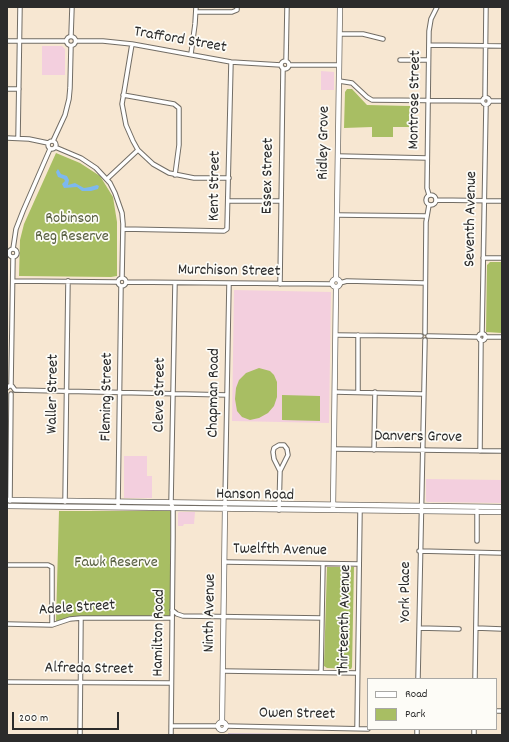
<!DOCTYPE html>
<style>
body{margin:0}
#map{position:relative;width:509px;height:742px;overflow:hidden;background:#f7e7d2;font-family:Dekko,sans-serif}
canvas{display:block}
.frame{position:absolute;inset:0;border:8px solid #2b2b2b;pointer-events:none}
.legend{position:absolute;left:367px;top:678px;width:130px;height:52px;box-sizing:border-box;background:#fdfcf7;border:1px solid #a9a8a5;margin:0;padding:5px 7px;list-style:none;font-size:12px;color:#2b2b2b}
.legend li{display:flex;align-items:center;gap:8px;height:20px}
.legend b{width:20px;border:1px solid #a9a8a5}
.scale{position:absolute;left:12px;top:712px;width:107px;height:18px;box-sizing:border-box;border:2px solid #2b2b2b;border-top:0;padding-left:5px;font-size:12px;line-height:14px;white-space:nowrap;color:#2b2b2b;-webkit-text-stroke:3px #fdfcf7;paint-order:stroke}
</style>
<div id="map">
<canvas width="509" height="742"></canvas>
<div class="frame"></div>
<ul class="legend">
<li><b style="height:5px;background:#fff"></b>Road</li>
<li><b style="height:11px;background:#a8be63"></b>Park</li>
</ul>
<div class="scale">200 m</div>
</div>
<script>
const ctx = document.querySelector('canvas').getContext('2d');
ctx.lineJoin = 'round';
function fill(path, color) { ctx.fillStyle = color; ctx.fill(path, 'evenodd'); }
const poly = rows => new Path2D(rows.map(r => 'M' + r).join(''));
function stroke(path, color, width, dash) { ctx.strokeStyle = color; ctx.lineWidth = width; ctx.lineCap = dash ? 'butt' : 'round'; ctx.setLineDash(dash || []); ctx.stroke(path); }
function drawText(font, color, halo, rows, align = 'center') {
  ctx.font = font + ' Dekko,sans-serif'; ctx.lineWidth = 3.5; ctx.setLineDash([]); ctx.textBaseline = 'middle'; ctx.strokeStyle = halo; ctx.fillStyle = color; for (const [text, x, y, turn = 0] of rows) {
    ctx.save(); ctx.translate(x, y); ctx.rotate((+turn || 0) * Math.PI / 180); ctx.textAlign = isNaN(turn) ? turn : align; if (halo) ctx.strokeText(text, 0, 0); ctx.fillText(text, 0, 0); ctx.restore();
  }
}
const built = poly([
 [42,46,62,46,65,49,65,75,42,75],
 [321,71,334,72,334,90,321,90],
 [234,290,331,292,329,423,232,421],
 [124,456,147,456,147,476,152,476,152,498,124,498],
 [426,479,502,480,502,503,427,502,426,501],
 [179,512,195,512,194,524,184,524,183,526,178,526,178,513]
]);
const industrial = poly([
 [228,733,412,735,228,735]
]);
const green = poly([
 [347,89,352,89,367,105,410,106,409,127,393,127,393,137,372,137,372,127,344,128,345,92],
 [56,153,80,163,100,176,113,197,117,222,117,276,111,277,19,276,20,240,24,224],
 [490,262,502,262,502,333,486,332,487,265],
 [259,368,270,371,274,375,277,382,277,397,274,406,268,413,259,418,250,420,242,417,237,411,235,399,236,388,239,380,246,373],
 [282,395,320,396,320,421,282,420],
 [59,511,171,511,170,617,81,616,56,622],
 [327,567,354,567,352,667,351,669,327,668,324,666]
]);
const water = poly([
 [58,169,61,174,67,176,69,180,68,185,75,183,84,188,90,187,97,185,99,186,98,189,91,191,82,191,77,187,64,188,62,184,65,181,64,179,58,177,56,172]
]);
const street = poly([
 [196,12,232,12,237,10,237,7],
 [340,34,363,34,383,39],
 [71,36,72,7],
 '66.5 41a4.5 4.5 0 1 1 9 0a4.5 4.5 0 1 1-9 0Z',
 [7,41,66,41],
 [76,41,103,41,132,44,231,62,281,65],
 [132,44,122,104,126,125,133,141,138,150,153,164,169,173,194,178,229,178],
 [429,45,502,46],
 [191,54,195,24,196,7],
 [400,60,428,60],
 [286,61,287,7],
 '281 65a4 4 0 1 1 8 0a4 4 0 1 1-8 0Z',
 [289,65,339,65],
 [339,81,352,83,367,97,372,100,482,101],
 [7,89,19,89],
 [123,95,174,104,179,108,179,145,175,175],
 [485,97,486,7],
 '482.5 101a3.5 3.5 0 1 1 7 0a3.5 3.5 0 1 1-7 0Z',
 [489,101,502,101],
 [7,138,29,139,48,143],
 [18,138,20,7],
 '48 145a4 4 0 1 1 8 0a4 4 0 1 1-8 0Z',
 [53,141,65,115,69,99,70,88,71,46],
 [55,147,81,158,96,168,110,183,115,193,122,213,123,224,122,278],
 [338,156,427,158],
 [107,179,138,150],
 [429,195,427,188,429,31,431,19,437,7],
 '426 200a5 5 0 1 1 10 0a5 5 0 1 1-10 0Z',
 [436,200,502,201],
 [228,201,281,201],
 [337,215,426,216],
 [123,229,224,231,227,229,231,62],
 '9 253a4 4 0 1 1 8 0a4 4 0 1 1-8 0Z',
 [13,249,16,229,23,211,50,149],
 [483,258,502,258],
 '118 282a4 4 0 1 1 8 0a4 4 0 1 1-8 0Z',
 [13,281,117,282],
 [126,282,332,284],
 [340,283,347,281,425,283],
 [280,284,283,68],
 [425,333,426,222,429,205],
 '478.5 337a3.5 3.5 0 1 1 7 0a3.5 3.5 0 1 1-7 0Z',
 [482,334,486,105],
 [336,335,421,336],
 [428,336,478,337],
 [485,337,502,337],
 [11,385,13,257],
 [7,388,9,386,12,386,15,390],
 [15,390,227,395],
 [335,392,423,394],
 [358,392,358,335],
 [334,449,502,451],
 [374,450,375,392],
 [480,451,481,340],
 [10,501,11,394],
 [65,502,68,281],
 [225,503,229,284],
 [118,507,121,286],
 [279,510,280,471,274,459,273,452,274,448,279,445,284,445,287,449,288,455,280,471],
 [477,541,477,510],
 [419,551,502,553],
 [225,562,359,564],
 [7,565,48,565,52,567,52,625],
 [172,610,177,614,183,616,322,618],
 [7,624,52,625,70,619,81,618,172,618],
 [419,628,459,629],
 [476,628,502,629],
 [223,671,357,673],
 [321,672,323,564],
 [418,679,425,340],
 [475,679,477,553],
 [7,682,171,683],
 [496,711,502,711],
 [171,726,218,726],
 [226,726,368,729],
 [357,728,360,511],
 [80,735,81,618],
 [171,735,173,536,173,508,171,503,175,283],
 [417,735,417,729],
 [474,735,474,729]
]);
const secondary = poly([
 [336,279,340,7],
 '332 283a4 4 0 1 1 8 0a4 4 0 1 1-8 0Z',
 [7,500,502,507],
 [7,506,502,512],
 [333,508,336,288],
 '218 726a4 4 0 1 1 8 0a4 4 0 1 1-8 0Z',
 [222,723,225,507]
]);
const streetNames = [
 ["Trafford Street",180,41,10],
 ["Montrose Street",416,100,-89],
 ["Ridley Grove",325,143,-89],
 ["Essex Street",269,176,-89],
 ["Kent Street",216,186,-89],
 ["Seventh Avenue",472,219,-89],
 ["Murchison Street",229,272,1],
 ["Chapman Road",215,393,-89],
 ["Waller Street",54,394,-89],
 ["Cleve Street",161,395,-89],
 ["Fleming Street",108,397,-89],
 ["Danvers Grove",418,438,1],
 ["Hanson Road",255,496,1],
 ["Twelfth Avenue",280,551,1],
 ["York Place",407,592,-90],
 ["Adele Street",77,609,-4],
 ["Ninth Avenue",211,613,-89],
 ["Thirteenth Avenue",346,620,-89],
 ["Hamilton Road",160,633,-89],
 ["Alfreda Street",89,670,1],
 ["Owen Street",297,715,1]
];
const parkNames = [
 ["Robinson",72,220],
 ["Reg Reserve",72,238],
 ["Fawk Reserve",116,564]
];
fill(built, '#f3cfde');
fill(industrial, '#cfbdce');
fill(green, '#a8be63');
fill(water, '#7db8ef');
stroke(street, '#726d65', 5.5);
stroke(secondary, '#726d65', 6);
stroke(street, '#fff', 3.5);
stroke(secondary, '#fff', 4.5);
drawText('16px', '#2b2b2b', '#fdfcf7', streetNames);
drawText('16px', '#575e3f', '#fdfcf7', parkNames);
</script>
